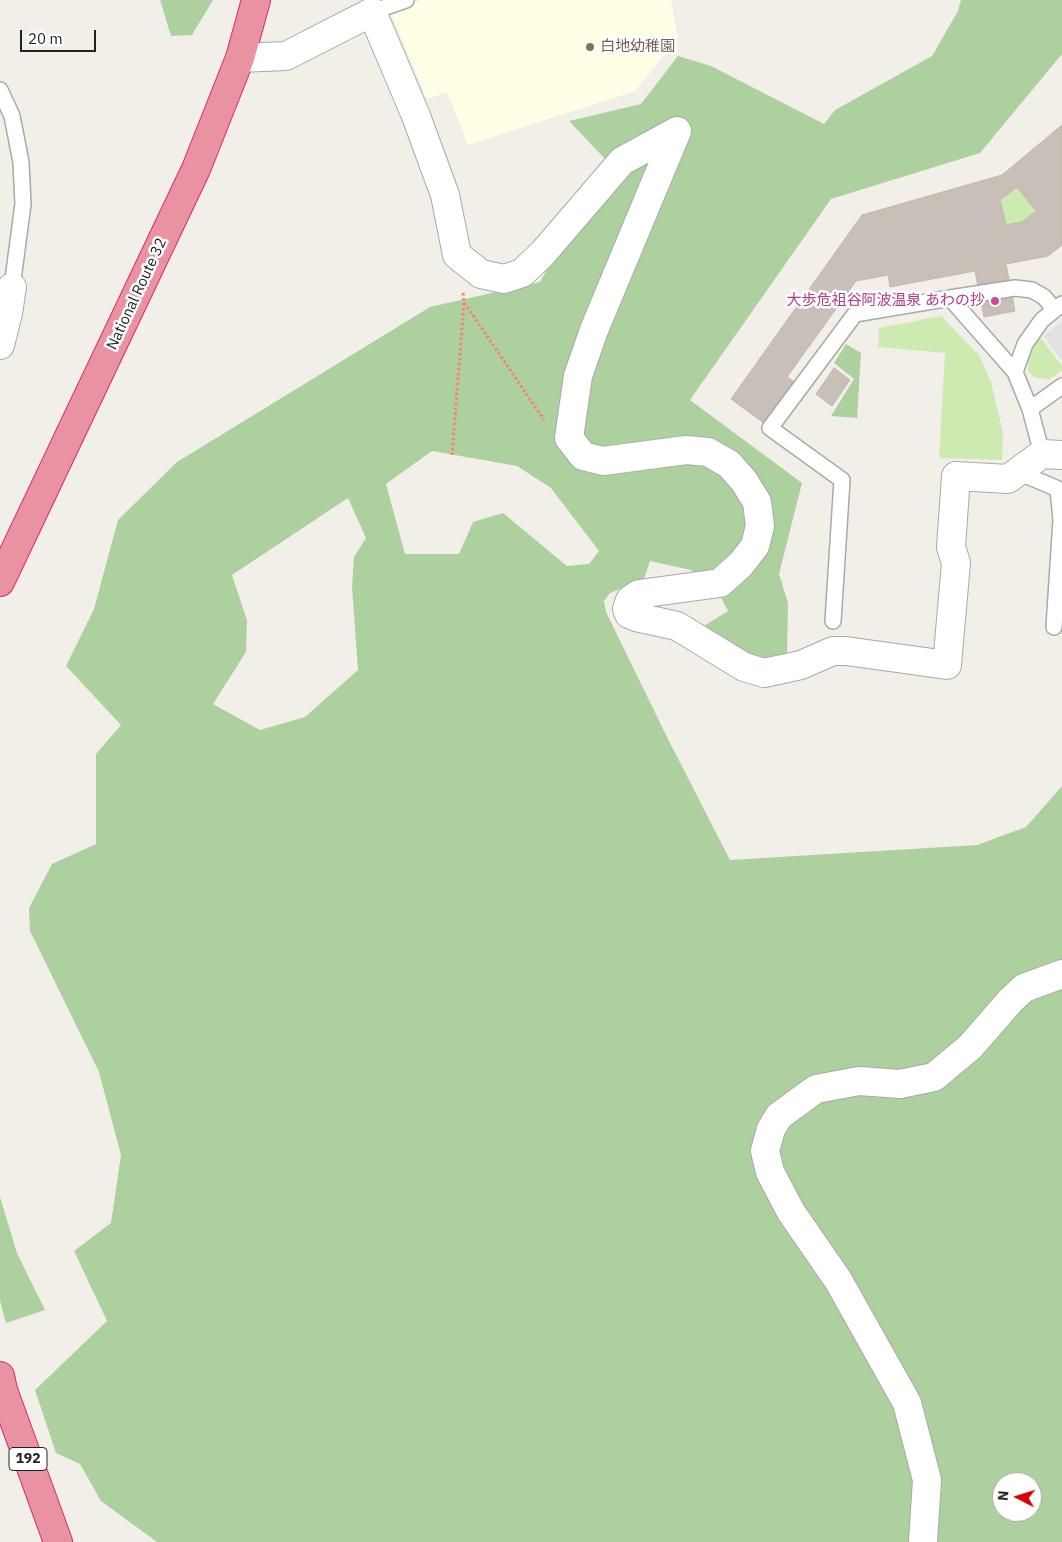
<!DOCTYPE html>
<meta charset="utf-8">
<style>
body{margin:0}
#map{position:relative;width:1062px;height:1542px;overflow:hidden;background:#f2efe9;font-family:"IBM Plex Sans",sans-serif}
canvas{display:block}
.north{position:absolute;left:992px;top:1472px;width:50px;height:50px;box-sizing:border-box;background:#fff;border:1px solid #a7a7a7;border-radius:50%;rotate:275deg;font-size:14px;font-weight:700;line-height:20px;text-align:center;color:#222}
.north::after{content:'';display:block;margin:auto;width:18px;height:22px;background:#d40000;clip-path:polygon(50% 0,100% 100%,50% 72%,0 100%)}
.scale{position:absolute;left:20px;top:30px;width:76px;height:22px;box-sizing:border-box;border:2px solid #222;border-top:0;padding-left:6px;font-size:15px;line-height:18px;white-space:nowrap;color:#222;-webkit-text-stroke:4px #fff;paint-order:stroke}
</style>
<div id="map">
<canvas width="1062" height="1542"></canvas>
<div class="north">N</div>
<div class="scale">20 m</div>
</div>
<script>
const ctx = document.querySelector('canvas').getContext('2d');
ctx.lineJoin = 'round';
function fill(path, color) { ctx.fillStyle = color; ctx.fill(path, 'evenodd'); }
const poly = rows => new Path2D(rows.map(r => 'M' + r).join(''));
function stroke(path, color, width, dash) { ctx.strokeStyle = color; ctx.lineWidth = width; ctx.lineCap = dash ? 'butt' : 'round'; ctx.setLineDash(dash || []); ctx.stroke(path); }
function drawText(font, color, halo, rows, align = 'center') {
  ctx.font = font + ' "IBM Plex Sans","Noto Sans JP",sans-serif'; ctx.lineWidth = 5; ctx.setLineDash([]); ctx.textBaseline = 'middle'; ctx.strokeStyle = halo; ctx.fillStyle = color; for (const [text, x, y, turn = 0] of rows) {
    ctx.save(); ctx.translate(x, y); ctx.rotate((+turn || 0) * Math.PI / 180); ctx.textAlign = isNaN(turn) ? turn : align; if (halo) ctx.strokeText(text, 0, 0); ctx.fillText(text, 0, 0); ctx.restore();
  }
}
const education = poly([
 [420,0,671,0,678,38,635,91,468,145,447,92,427,99,392,15]
]);
const grass = poly([
 [1017,187,1036,211,1022,222,1006,225,1000,200],
 [941,316,979,355,991,382,1003,433,1002,460,939,458,945,353,878,347,879,328],
 [1041,338,1062,366,1062,370,1049,380,1034,377,1028,371,1028,352,1033,345]
]);
const forest = poly([
 [160,0,213,0,192,35,171,36],
 [961,0,1062,0,1062,54,980,153,831,199,690,400,802,483,779,574,788,603,787,657,760,661,699,629,728,611,717,590,691,570,650,561,644,579,610,593,604,601,606,612,668,739,730,860,977,845,1026,827,1062,786,1062,1542,157,1542,101,1501,80,1464,56,1453,35,1390,107,1321,74,1251,111,1223,121,1155,99,1072,30,931,29,908,52,864,96,844,96,754,121,725,66,666,94,609,118,520,177,462,430,307,540,282,606,160,569,121,641,104,678,56,711,66,824,124,835,110,932,56,958,11],
 [432,451,517,466,551,488,599,551,589,564,567,566,503,513,473,522,459,554,405,554,386,484],
 [348,498,366,538,354,557,352,587,358,670,305,717,260,730,213,704,246,652,247,620,232,575],
 [1002,1482,1032,1482,1032,1512,1002,1512],
 [846,344,861,353,857,418,831,416,854,379,834,363],
 [0,1197,17,1253,45,1310,6,1323,0,1301]
]);
const parking = poly([
 [1062,321,1062,361,1043,336]
]);
const building = poly([
 [1062,125,1062,245,1048,256,1006,264,1015,311,984,317,975,271,890,287,888,275,856,281,787,377,795,382,765,424,731,399,862,215,1002,175,1062,125],
 [1017,187,1036,211,1022,222,1006,225,1000,200,1017,187],
 [834,368,850,380,832,406,816,394,834,368]
]);
const path = poly([
 [463,293,464,302,544,420],
 [452,455,464,303]
]);
const lane = poly([
 [372,12,406,0],
 [0,90,12,116,21,162,23,204,12,287],
 [950,298,1015,288,1032,290,1044,297,1054,309],
 [1030,409,1062,386],
 [1042,454,1030,409,1015,372,1025,344,1042,320,1062,304],
 [1018,472,1058,489,1061,520,1054,627],
 [833,621,842,480,770,428,855,314,950,298,1015,372]
]);
const street = poly([
 [240,58,286,56,372,12,416,116,445,195,457,255,481,274,504,279,522,273,543,253,622,161,677,131,594,330,578,376,569,438,583,456,603,461,686,450,708,452,729,464,744,481,757,502,760,526,755,546,741,564,720,583,639,594,630,600,627,609,629,614,636,617,677,626,744,667,764,673,801,665,833,651,846,651,947,665,956,563,951,547,956,476,1008,479,1042,454,1062,455],
 [0,345,8,313,12,287],
 [923,1542,927,1480,907,1403,838,1280,791,1212,770,1172,765,1151,771,1129,779,1116,816,1089,859,1081,900,1084,934,1077,970,1047,1011,1000,1024,988,1062,974]
]);
const highway = poly([
 [0,582,196,169,240,58,256,0],
 [0,1376,3,1390,58,1542]
]);
const markers = [
 [590,47,5,"#8d6e63"],
 [995,301,5,"#d1479c"]
];
const shields = [
 [28,1459,38]
];
const shieldNames = [
 ["192",28,1459]
];
const educationNames = [
 ["白地幼稚園",600,47]
];
const streetNames = [
 ["National Route 32",137,294,-65]
];
const hotelNames = [
 ["大歩危祖谷阿波温泉 あわの抄",985,301]
];
fill(education, '#ffffe5');
fill(grass, '#cdebb0');
fill(forest, '#add19e');
fill(parking, '#e2e2e2');
fill(building, '#c7bfb8');
stroke(building, '#c4b6ab', 1);
stroke(lane, '#a9a9a9', 18);
stroke(street, '#a9a9a9', 30);
stroke(highway, '#dc2a67', 30);
stroke(path, '#fa8072', 3, [2.5, 2.5]);
stroke(lane, '#fff', 15);
stroke(street, '#fff', 28);
stroke(highway, '#e892a2', 28);
for (const [x, y, r, color] of markers) { const dot = new Path2D(); dot.arc(x, y, r, 0, 2 * Math.PI); ctx.fillStyle = color; ctx.fill(dot); stroke(dot, '#fff', 2); }
for (const [x, y, w] of shields) { const box = new Path2D(); box.roundRect(x - w / 2, y - 11.5, w, 23, 4); ctx.fillStyle = '#fff'; ctx.fill(box); stroke(box, '#222', 1); }
drawText('bold 14px', '#222', null, shieldNames);
drawText('15px', '#785e54', '#fff', educationNames, 'left');
drawText('15px', '#222', '#fff', streetNames);
drawText('15px', '#b23c85', '#fff', hotelNames, 'right');
</script>
